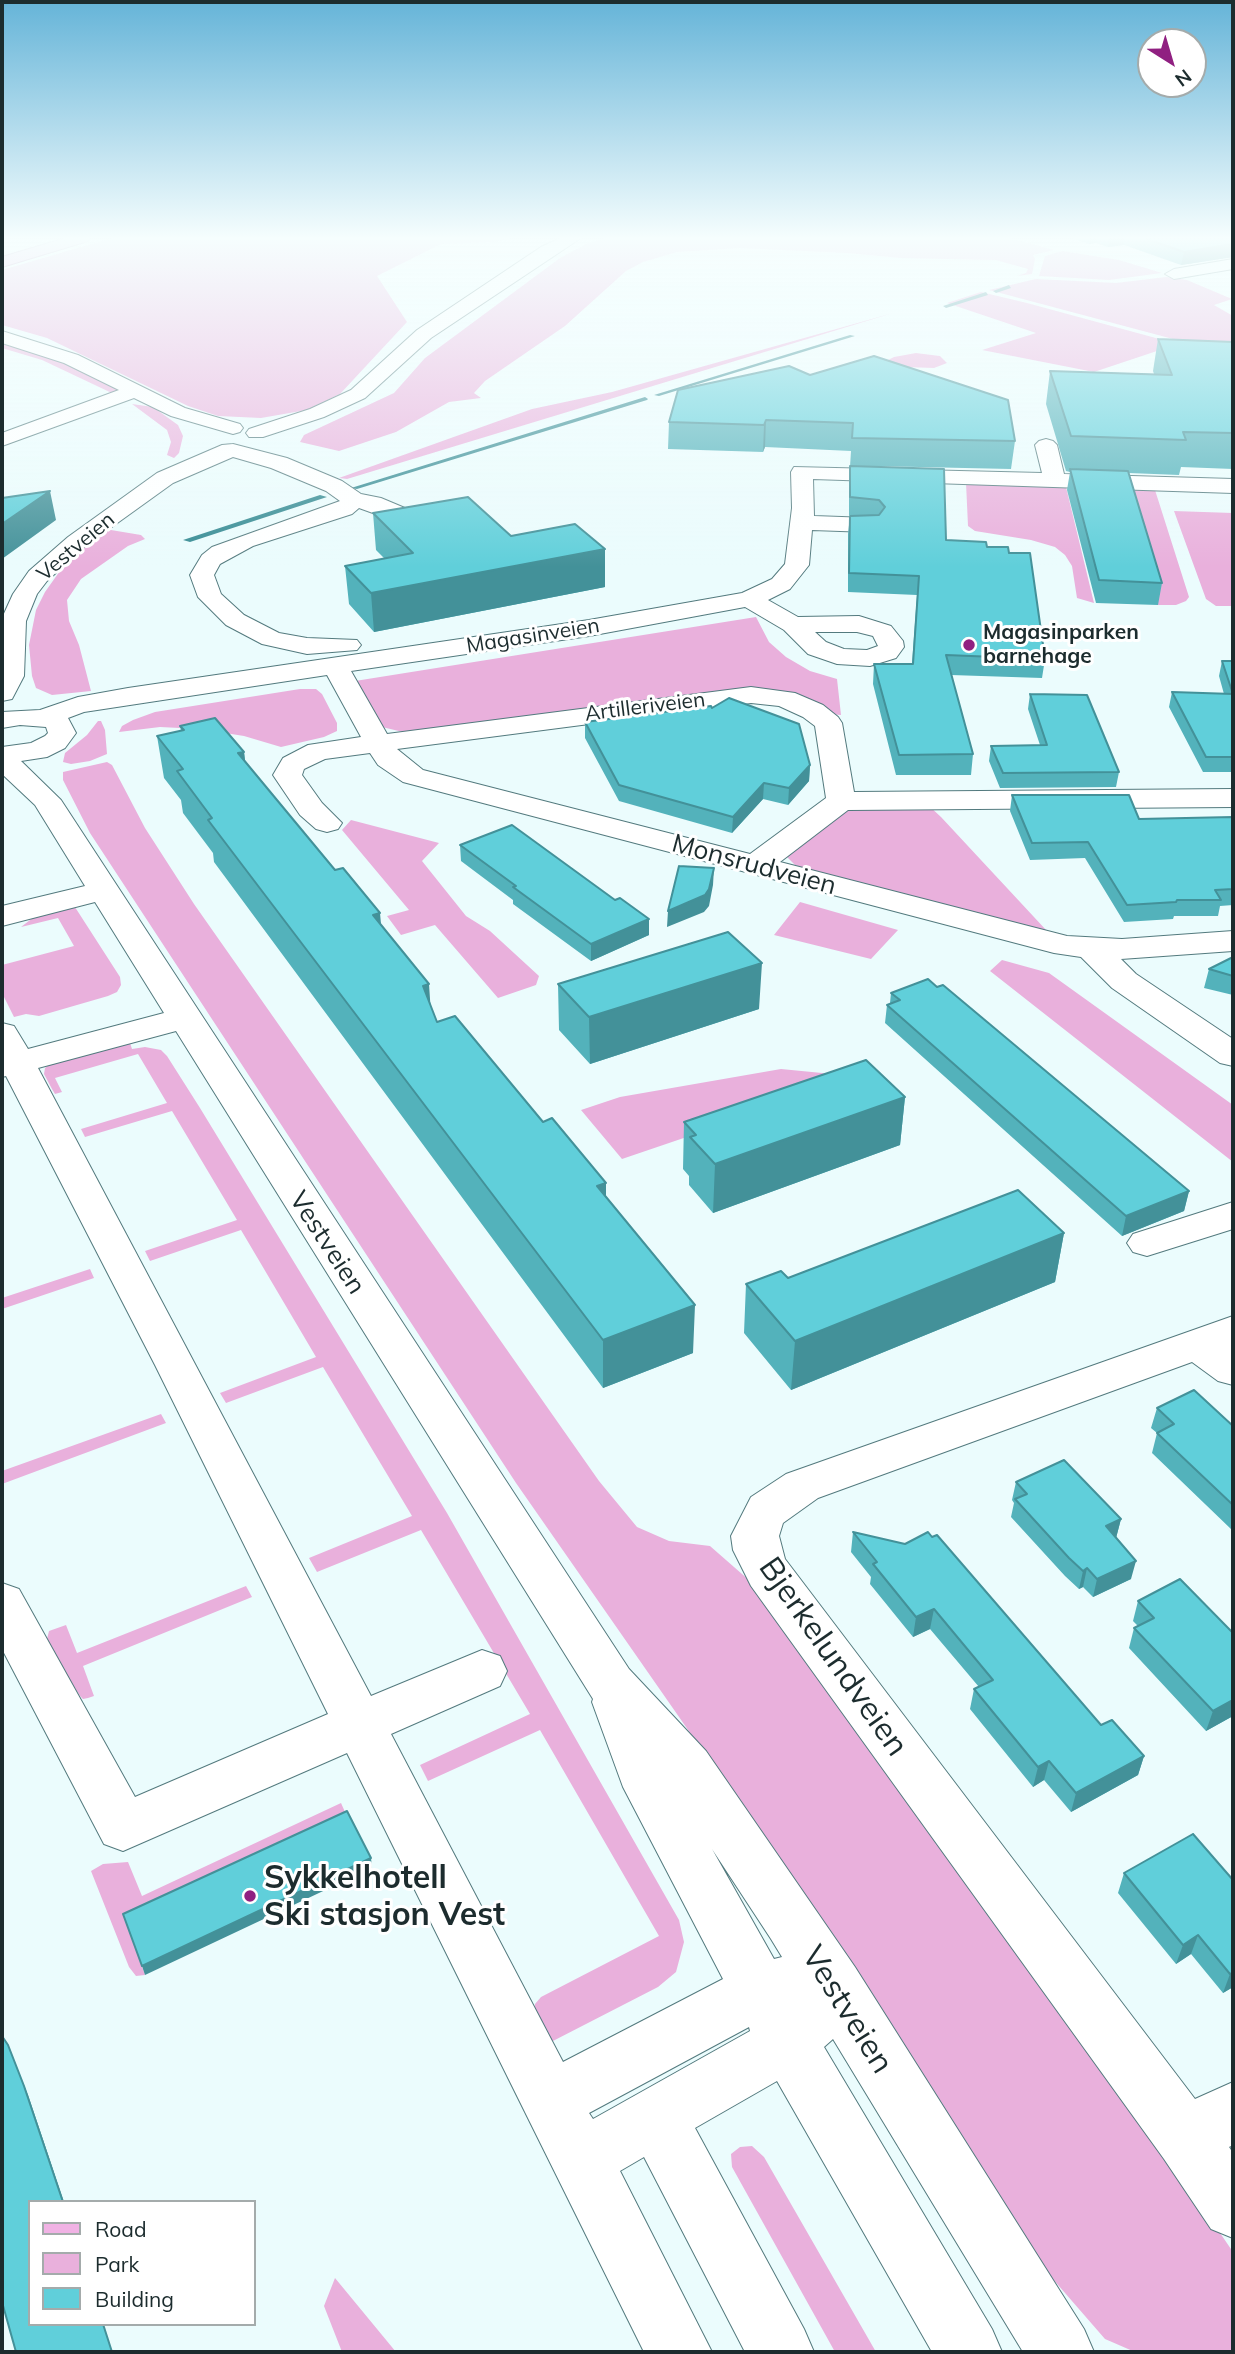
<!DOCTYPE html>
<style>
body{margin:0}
#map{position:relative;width:1235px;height:2354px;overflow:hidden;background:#ebfcfd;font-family:Mulish,sans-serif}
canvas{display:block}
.frame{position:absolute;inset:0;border:4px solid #1c2c2e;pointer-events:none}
.legend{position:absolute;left:28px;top:2200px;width:228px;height:126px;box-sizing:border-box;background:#fff;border:2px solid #a4abab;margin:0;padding:9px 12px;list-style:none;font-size:21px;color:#1c2c2e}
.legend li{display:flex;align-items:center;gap:14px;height:35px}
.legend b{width:35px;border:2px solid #a4abab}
.north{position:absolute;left:1137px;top:28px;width:70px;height:70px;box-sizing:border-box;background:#fff;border:2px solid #a4abab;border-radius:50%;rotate:143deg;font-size:19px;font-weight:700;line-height:28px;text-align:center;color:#1c2c2e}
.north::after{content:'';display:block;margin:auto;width:24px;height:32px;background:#902081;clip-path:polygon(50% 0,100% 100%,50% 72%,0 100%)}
</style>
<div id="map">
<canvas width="1235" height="2354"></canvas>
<div class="frame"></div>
<ul class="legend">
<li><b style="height:9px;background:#f0b2e4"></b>Road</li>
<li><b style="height:19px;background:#e9b0dc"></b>Park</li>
<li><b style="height:19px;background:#60cfda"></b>Building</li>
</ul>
<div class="north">N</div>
</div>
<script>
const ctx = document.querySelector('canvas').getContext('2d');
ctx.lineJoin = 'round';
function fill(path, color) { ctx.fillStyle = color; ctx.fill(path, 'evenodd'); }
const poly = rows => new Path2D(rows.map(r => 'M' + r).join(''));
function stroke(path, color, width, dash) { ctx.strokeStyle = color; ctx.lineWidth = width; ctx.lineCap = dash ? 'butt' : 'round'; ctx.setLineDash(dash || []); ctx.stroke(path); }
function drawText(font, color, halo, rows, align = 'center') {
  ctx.font = font + ' Mulish,sans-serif'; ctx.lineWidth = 6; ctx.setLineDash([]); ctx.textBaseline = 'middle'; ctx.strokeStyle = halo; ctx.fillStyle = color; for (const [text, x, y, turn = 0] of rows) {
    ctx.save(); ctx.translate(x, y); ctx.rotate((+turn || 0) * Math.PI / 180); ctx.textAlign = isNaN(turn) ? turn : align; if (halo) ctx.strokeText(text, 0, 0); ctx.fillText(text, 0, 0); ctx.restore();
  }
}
const green = poly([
 [112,238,512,238,493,242,441,244,377,276,407,322,340,394,307,410,261,418,218,416,188,406,47,338,2,325,2,270],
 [605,238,1010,238,1054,250,1033,255,1035,259,1032,274,1017,276,1026,273,1028,269,996,260,901,258,847,253,740,248,677,252,643,262,626,271,565,326,485,381,474,393,481,398,449,402,396,432,339,451,300,442,304,435,394,393,425,358,560,258,586,244],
 [1062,251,1119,260,1162,273,1109,280,1039,276,1045,256],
 [1166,277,1187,280,1232,299,1214,305,1233,316,1233,355,989,290,1036,279,1116,283],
 [981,292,1027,303,1178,344,1094,372,982,350,1036,333,947,303],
 [893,313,347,479,339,478,532,409,612,392],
 [2,342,60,360,120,389,116,395,42,360,2,348],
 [916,353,940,356,947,363,934,368,903,367,884,362,894,357],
 [132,404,153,407,178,425,183,436,179,453,174,458,167,455,171,442,167,430],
 [966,483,1066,487,1094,603,1077,598,1072,566,1065,555,1055,547,1031,540,975,531,968,526],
 [1124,489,1155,490,1189,597,1186,601,1176,605,1158,605],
 [1174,511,1233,513,1233,606,1216,606,1206,599],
 [105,529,141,535,145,539,128,546,81,579,67,600,69,621,79,645,91,691,52,695,36,688,32,676,29,645,36,610,45,592,67,561],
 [756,617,769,642,786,657,810,671,837,679,841,715,827,714,804,699,773,690,733,691,403,732,382,727,355,681],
 [300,689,316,689,322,694,337,723,337,731,324,737,281,747,244,736,200,729,160,727,119,732,122,726,133,720,155,712],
 [98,721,101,721,105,730,107,754,90,761,71,764,63,762,65,753,87,735],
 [107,762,112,765,145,828,194,904,599,1481,637,1527,669,1541,710,1546,750,1581,1171,2161,1233,2252,1233,2352,1135,2352,1105,2339,1012,2232,800,1900,686,1727,516,1483,90,833,63,780,63,772],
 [928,805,941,817,1047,931,809,870,795,865,787,857,792,847,837,814,859,808],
 [351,820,439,843,422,861,466,916,490,931,539,976,536,985,498,998,435,925,401,935,387,916,409,910,342,830],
 [800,902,898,930,871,959,774,935],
 [73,904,120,977,121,985,117,992,108,996,39,1016,26,1014,14,1017,2,993,2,965,74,946,58,918,21,927,43,910],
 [1002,960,1049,973,1233,1105,1233,1162,990,971],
 [129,1040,132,1049,145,1047,161,1050,167,1056,200,1108,447,1513,679,1920,684,1942,676,1972,658,1987,551,2042,534,2013,535,2004,541,1997,659,1936,540,1730,428,1781,420,1765,530,1714,421,1530,317,1572,309,1558,412,1516,323,1367,226,1403,220,1393,316,1357,241,1230,150,1261,145,1251,237,1220,172,1111,85,1137,81,1129,167,1103,138,1054,55,1078,62,1092,55,1094,52,1089,44,1074,45,1068,51,1063],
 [781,1069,863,1077,622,1159,581,1110,620,1097],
 [90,1269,94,1278,2,1309,2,1298],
 [161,1414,166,1423,2,1484,2,1471],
 [246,1586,252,1597,83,1666,94,1696,88,1698,83,1699,80,1696,46,1643,49,1631,66,1625,77,1653],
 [341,1803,349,1821,127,1923,145,1975,136,1976,129,1967,91,1871,103,1864,128,1862,142,1896],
 [752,2146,764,2157,876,2352,835,2352,732,2167,731,2154,740,2147],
 [335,2278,396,2352,342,2352,324,2306]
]);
const stream = poly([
 [1009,285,1011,288,996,293,993,291,1009,285],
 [986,292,988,295,946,308,943,306,986,292],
 [850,335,855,336,659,396,654,395,850,335],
 [645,397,648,399,647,400,357,489,351,488,645,397],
 [320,495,327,497,190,542,183,540,320,495]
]);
const minor = poly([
 [561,238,581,238,431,338,365,398,324,417,263,437,249,437,246,433,249,429,310,409,351,390,417,330,541,247,561,238],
 [1233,259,1233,269,1174,279,1165,274,1174,269,1233,259],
 [2,331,78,355,185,408,240,424,243,428,240,432,233,434,226,432,171,416,134,398,2,446,2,433,119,390,64,363,2,343,2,331],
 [1046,439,1053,441,1057,445,1064,474,1233,479,1233,493,813,479,814,516,869,518,877,520,881,525,877,530,869,532,812,530,809,565,790,589,768,600,798,617,859,616,891,626,903,641,904,647,896,658,870,666,837,664,808,654,784,630,745,607,589,636,351,671,387,734,751,687,795,693,823,705,838,717,842,723,854,792,1233,789,1233,807,848,810,780,862,1067,936,1122,939,1233,931,1233,951,1121,959,1136,974,1233,1039,1233,1066,1220,1063,1112,988,1081,957,1054,953,403,782,378,765,370,753,325,759,304,769,302,775,322,803,342,823,338,829,327,832,316,829,300,815,273,775,283,758,308,745,361,737,327,675,84,712,68,718,76,733,65,748,47,757,21,761,61,800,629,1669,706,1751,855,1967,1084,2329,1094,2352,1023,2352,833,2039,824,2047,992,2329,1002,2352,932,2352,777,2081,695,2128,804,2329,814,2352,745,2352,644,2157,620,2171,712,2352,644,2352,347,1753,123,1851,104,1844,2,1649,2,1583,19,1589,135,1797,328,1714,155,1365,6,1076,2,1077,2,1023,14,1026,28,1049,164,1013,95,902,2,926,2,906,85,886,35,805,2,774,2,747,31,743,45,736,48,733,46,727,20,725,2,728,2,712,40,710,78,697,128,688,589,620,742,593,772,579,785,564,792,508,791,472,794,467,1042,473,1035,445,1039,441,1046,439],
 [815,632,857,632,873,636,878,646,867,650,844,649,826,642,815,632],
 [751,703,779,706,803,717,815,726,826,798,750,854,423,770,397,749,751,703],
 [176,1031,593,1699,592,1702,623,1787,723,1979,563,2062,391,1734,500,1686,507,1671,500,1656,482,1650,371,1696,38,1068,176,1031],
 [712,1849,771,1939,782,1957,774,1959,712,1849],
 [749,2027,750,2031,593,2119,589,2113,749,2027],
 [233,444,287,458,342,481,361,494,381,498,431,519,435,524,431,529,423,531,359,508,352,514,253,546,220,564,214,575,221,594,244,615,279,633,307,638,357,640,361,645,357,650,307,654,262,644,226,625,198,597,190,575,202,555,212,547,340,501,326,491,271,468,233,457,173,483,84,547,47,581,37,594,26,621,24,676,12,699,2,701,2,618,13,594,29,571,68,537,157,473,222,445,233,444],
 [1233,1202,1233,1229,1147,1256,1133,1252,1127,1243,1133,1234,1233,1202],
 [1233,1316,1233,1385,1218,1381,1192,1362,818,1498,783,1523,779,1536,785,1559,1195,2099,1233,2082,1233,2145,1229,2147,1233,2153,1233,2238,1211,2229,1164,2159,751,1586,733,1550,731,1536,751,1497,786,1474,1233,1316]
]);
const major = poly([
 [66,238,90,238,88,241,2,267,2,257,66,238]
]);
const wall = poly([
 [1071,238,1233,238,1233,257,1181,265,1124,245,1108,247,1096,243,1089,244],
 [1158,339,1233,342,1233,469,1181,467,1179,475,1129,473,1162,583,1158,605,1096,603,1067,490,1070,472,1066,471,1046,404,1050,371,1154,374,1153,371],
 [810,375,1015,441,1011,469,873,466,946,540,987,547,1009,553,1045,659,1042,678,951,675,973,754,971,775,896,775,873,684,874,664,912,664,917,595,848,592,848,534,850,516,858,516,849,515,849,483,851,451,765,447,763,452,668,449,669,422],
 [373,513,511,536,605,549,605,587,374,632,349,604,345,566,385,559,376,550],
 [1222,661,1233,661,1233,772,1203,772,1169,707,1172,692,1224,694,1219,676],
 [1030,694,1119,772,1116,787,1000,788,989,761,991,746,1040,745,1028,709],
 [712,708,810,765,809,781,788,805,763,799,732,833,619,801,585,738,585,722],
 [180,726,244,752,245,761,382,926,430,1005,437,1022,606,1198,693,1353,603,1388,214,862,213,853,183,813,181,800,164,778,157,736,181,731],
 [1012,795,1139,819,1233,817,1233,905,1220,906,1218,916,1174,916,1173,919,1124,922,1085,858,1030,860,1010,811],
 [460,845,649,935,591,961,513,904,513,900,461,861],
 [1233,957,1233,995,1204,988,1209,969],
 [558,984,759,1009,590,1064,559,1030],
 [891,993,1189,1191,1184,1211,1122,1236,885,1023,887,1005,890,1003],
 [905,1097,900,1145,713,1213,689,1185,689,1176,683,1169,684,1122],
 [1064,1233,1055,1282,791,1390,744,1333,746,1284],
 [1157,1408,1233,1426,1233,1530,1232,1530,1152,1453,1157,1433,1151,1428],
 [1016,1482,1121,1519,1116,1538,1131,1579,1093,1597,1083,1587,1079,1589,1065,1576,1011,1517,1014,1503,1012,1500],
 [853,1532,1101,1725,1144,1756,1138,1775,1071,1812,1044,1780,1033,1787,970,1709,974,1689,979,1687,930,1629,913,1637,870,1584,871,1577,851,1552],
 [1138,1601,1233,1633,1233,1716,1206,1731,1129,1648,1134,1628,1138,1626,1133,1621],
 [1124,1873,1233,1880,1233,1987,1223,1993,1191,1954,1176,1964,1118,1893]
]);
const shadedWall = poly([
 [1090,238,1097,238,1096,243,1089,244],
 [1109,238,1125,238,1124,245,1108,247],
 [1233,244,1233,257,1181,265,1184,252],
 [766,420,765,447,763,452,764,425],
 [50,491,56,520,2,559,2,524],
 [605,549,605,587,374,632,371,593],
 [244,752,249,794,238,753],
 [810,765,809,781,788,805,789,788],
 [764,783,763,799,732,833,733,817],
 [714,868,713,885,709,906,704,912,667,927,668,911],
 [380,913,384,957,373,915],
 [649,919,649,935,591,961,591,944],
 [762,963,759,1009,590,1064,589,1017],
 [429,984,432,1029,423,986],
 [905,1097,900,1145,713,1213,715,1164],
 [606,1183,606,1230,597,1186],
 [1189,1191,1184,1211,1122,1236,1126,1216],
 [1064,1233,1055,1282,791,1390,795,1341],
 [695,1305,693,1353,603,1388,603,1340],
 [1121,1519,1116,1538,1101,1545,1106,1526],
 [1136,1561,1131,1579,1093,1597,1097,1579],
 [1087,1568,1083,1587,1079,1589,1083,1571],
 [934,1609,930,1629,913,1637,916,1617],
 [1233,1700,1233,1716,1206,1731,1213,1711],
 [1144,1756,1138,1775,1071,1812,1076,1793],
 [1049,1761,1044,1780,1033,1787,1038,1767],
 [371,1858,372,1868,145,1975,142,1966],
 [1198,1935,1191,1954,1176,1964,1183,1945],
 [1233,1973,1233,1987,1223,1993,1230,1974],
 [8,2045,28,2095,64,2202,63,2202]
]);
const building = poly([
 [1144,238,1233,238,1233,244,1184,252,1144,238],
 [1158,339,1233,342,1233,433,1183,432,1186,440,1071,436,1050,371,1172,375,1158,339],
 [874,356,1008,400,1015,441,852,438,853,423,766,420,764,425,669,422,678,390,789,366,810,375,874,356],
 [850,466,944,469,946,540,986,542,987,547,1008,547,1009,553,1030,553,1045,659,946,655,973,754,899,755,874,664,913,664,919,576,849,573,850,516,879,515,885,507,879,500,850,497,850,466],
 [1070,469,1128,471,1162,583,1099,580,1070,469],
 [50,491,2,524,2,498,50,491],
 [468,497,511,536,575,524,605,549,371,593,345,566,413,553,373,513,468,497],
 [1222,661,1233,661,1233,757,1206,757,1172,692,1233,694,1222,661],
 [1030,694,1087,695,1119,772,1003,773,991,746,1047,745,1030,694],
 [729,698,799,724,810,765,789,788,764,783,733,817,619,785,585,722,711,706,712,708,729,698],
 [215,718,244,752,238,753,335,870,343,868,380,913,373,915,429,984,423,986,437,1022,455,1016,543,1122,552,1118,606,1183,597,1186,695,1305,603,1340,208,820,212,818,177,771,183,769,157,736,184,730,180,726,215,718],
 [1012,795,1129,795,1139,819,1233,817,1233,889,1215,890,1221,900,1177,900,1176,902,1127,905,1088,842,1032,843,1012,795],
 [512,825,615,900,620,898,649,919,591,944,513,887,516,886,460,845,512,825],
 [679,866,714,868,709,889,705,895,668,911,679,866],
 [728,932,762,963,589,1017,558,984,728,932],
 [1233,957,1233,976,1209,969,1233,957],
 [928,979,937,987,943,985,1189,1191,1126,1216,887,1005,900,1000,891,993,928,979],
 [866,1060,905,1097,715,1164,690,1137,696,1135,684,1122,866,1060],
 [1018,1190,1064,1233,795,1341,746,1284,781,1271,788,1278,1018,1190],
 [1194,1390,1233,1426,1233,1505,1157,1433,1174,1424,1157,1408,1194,1390],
 [1064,1460,1121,1519,1106,1526,1136,1561,1097,1579,1087,1568,1083,1571,1069,1558,1015,1499,1027,1494,1016,1482,1064,1460],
 [853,1532,905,1544,928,1532,932,1537,937,1535,1101,1725,1112,1720,1144,1756,1076,1793,1049,1761,1038,1767,974,1689,993,1680,934,1609,916,1617,873,1564,877,1562,853,1532],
 [1180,1579,1233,1633,1233,1662,1232,1662,1233,1664,1233,1700,1213,1711,1134,1628,1154,1618,1138,1601,1180,1579],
 [347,1811,371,1858,142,1966,123,1914,347,1811],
 [1193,1834,1233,1880,1233,1973,1230,1974,1198,1935,1183,1945,1124,1873,1193,1834],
 [2,2036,8,2045,24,2086,63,2202,30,2202,30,2324,103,2324,112,2352,16,2352,2,2302,2,2036]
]);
const markers = [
 [969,645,7,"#902081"],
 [250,1896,7,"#902081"]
];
const farStreetnames = [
 ["Vestveien",76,547,-40],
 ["Magasinveien",533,636,-9],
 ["Artilleriveien",645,707,-7]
];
const farPoinames = [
 ["Magasinparken",983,633],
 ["barnehage",983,657]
];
const streetNames = [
 ["Monsrudveien",754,865,15],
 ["Vestveien",327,1243,57]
];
const nearStreetnames = [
 ["Bjerkelundveien",833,1657,55],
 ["Vestveien",847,2010,58]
];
const nearPoinames = [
 ["Sykkelhotell",264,1878],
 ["Ski stasjon Vest",264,1915]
];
fill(green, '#e9b0dc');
fill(stream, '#378c94');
stroke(minor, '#537a7e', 2);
stroke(major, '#9f6199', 2);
fill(minor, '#fff');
fill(major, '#f0b2e4');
fill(wall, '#53b2bb');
fill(shadedWall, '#439199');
fill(building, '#60cfda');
stroke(building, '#439199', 2);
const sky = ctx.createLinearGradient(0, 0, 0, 567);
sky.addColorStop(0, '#65b4d8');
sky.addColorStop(0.42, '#f6fefe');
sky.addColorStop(1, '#f6fefe00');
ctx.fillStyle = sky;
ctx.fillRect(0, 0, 1235, 567);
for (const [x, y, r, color] of markers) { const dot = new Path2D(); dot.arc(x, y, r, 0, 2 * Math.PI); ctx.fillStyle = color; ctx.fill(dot); stroke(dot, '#fff', 2.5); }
drawText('21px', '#1c2c2e', '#fff', farStreetnames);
drawText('bold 21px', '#1c2c2e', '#fff', farPoinames, 'left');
drawText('26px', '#1c2c2e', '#fff', streetNames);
drawText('32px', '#1c2c2e', '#fff', nearStreetnames);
drawText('bold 32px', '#1c2c2e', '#fff', nearPoinames, 'left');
</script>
